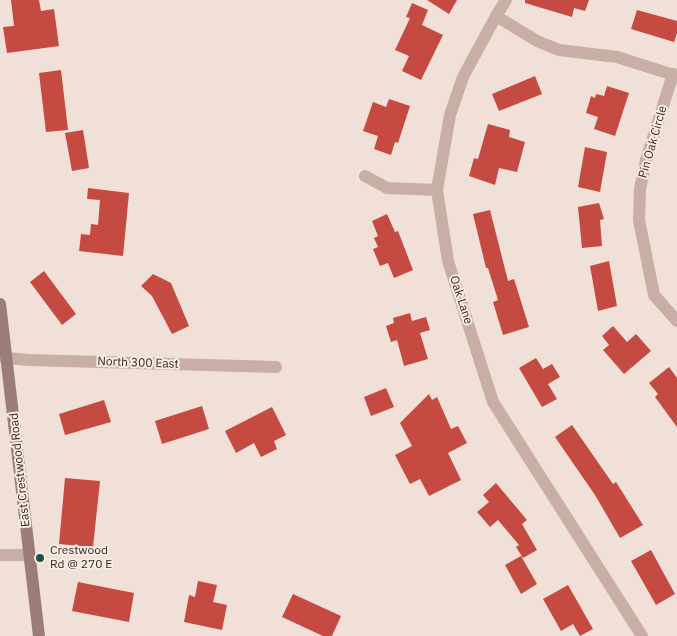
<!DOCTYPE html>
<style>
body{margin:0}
canvas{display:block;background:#f0e0d8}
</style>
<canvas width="677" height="636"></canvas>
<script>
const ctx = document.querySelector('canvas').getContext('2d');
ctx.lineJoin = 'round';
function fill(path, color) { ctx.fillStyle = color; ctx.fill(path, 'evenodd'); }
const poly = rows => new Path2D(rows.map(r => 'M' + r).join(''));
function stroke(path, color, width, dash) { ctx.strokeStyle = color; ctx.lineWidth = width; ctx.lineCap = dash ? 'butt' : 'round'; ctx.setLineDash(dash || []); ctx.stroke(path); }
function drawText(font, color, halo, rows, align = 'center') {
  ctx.font = font + ' "IBM Plex Sans",sans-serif'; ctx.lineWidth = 4; ctx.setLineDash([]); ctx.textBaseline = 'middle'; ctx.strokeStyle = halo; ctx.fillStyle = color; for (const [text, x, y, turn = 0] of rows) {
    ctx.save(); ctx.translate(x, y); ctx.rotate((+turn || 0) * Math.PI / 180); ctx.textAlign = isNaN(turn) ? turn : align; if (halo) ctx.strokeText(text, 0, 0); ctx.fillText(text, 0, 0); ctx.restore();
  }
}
const building = poly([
 [11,0,39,0,41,11,54,9,59,46,7,53,3,27,14,26],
 [427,0,457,0,449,14],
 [525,0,589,0,585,11,574,8,572,17,525,3],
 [412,3,428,10,422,25,443,35,421,80,402,71,409,56,395,50,410,18,406,17],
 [637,10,677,21,677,33,674,42,631,29],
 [61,70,68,130,46,132,39,73],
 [535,76,542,94,499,111,492,94],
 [607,86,629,93,615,136,594,129,598,117,586,113,591,96,595,98,596,94,604,96],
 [389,99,410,106,398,143,395,142,391,155,374,149,378,136,363,131,373,102,386,107],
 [488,124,510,130,509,137,525,142,517,172,499,168,495,185,469,176,474,158,478,159],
 [83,130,89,168,72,171,65,133],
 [585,147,607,152,600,192,578,187],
 [88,188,129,193,123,256,79,251,81,234,90,235,91,224,98,225,100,200,87,199],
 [599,203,604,219,600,220,602,246,582,248,578,207],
 [490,210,508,281,514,279,529,327,503,335,493,302,498,300,488,268,486,268,473,214],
 [387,214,395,232,398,231,413,270,394,278,388,263,380,266,373,249,378,247,374,238,378,236,372,221],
 [609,261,617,306,598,311,590,266],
 [44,271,76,314,62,325,30,282],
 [153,274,171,283,189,326,172,334,152,296,141,286],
 [410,313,412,321,426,317,430,330,420,333,428,359,404,366,397,340,391,342,386,326,394,323,393,318],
 [613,326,627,342,636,334,651,351,624,374,603,350,609,345,602,336],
 [536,358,543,369,552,364,560,377,548,384,557,399,542,407,519,368],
 [669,367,677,378,677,427,655,397,658,394,649,383],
 [386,388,394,407,371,416,364,397],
 [429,394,432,400,437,397,451,429,458,426,467,443,448,453,461,480,429,496,420,479,410,484,395,455,412,446,400,423],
 [104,400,111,422,65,435,59,414],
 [202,406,209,429,162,444,155,421],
 [272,407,286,435,274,441,277,449,261,457,254,443,236,453,225,431],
 [572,425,613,484,616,482,643,525,620,538,595,495,555,437],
 [65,478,100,481,93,547,59,544],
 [496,483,527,520,522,524,537,550,523,558,516,547,519,545,498,520,490,527,477,512,489,502,483,495],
 [651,550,675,594,656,605,631,561],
 [521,556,537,584,521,594,505,565],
 [198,581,217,585,213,602,227,605,222,630,184,622,189,595,195,597],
 [78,582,134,593,129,622,72,611],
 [568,585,593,629,580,636,573,624,561,631,543,599],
 [293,594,341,616,332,636,323,636,282,617]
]);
const street = poly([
 [506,0,496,16,463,77,450,115,437,190,448,261,493,402,642,636],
 [496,16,537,41,559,50,617,57,677,76],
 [673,74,646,160,640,189,639,220,654,295,677,321],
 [365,176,387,188,437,190],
 [0,356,7,358,29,360,276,367],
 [0,555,29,555]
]);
const secondary = poly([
 [0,304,39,636]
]);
const markers = [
 [40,558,5,"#1c544d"]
];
const streetNames = [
 ["Pin Oak Circle",653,142,-74],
 ["Oak Lane",461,300,72],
 ["North 300 East",138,363,2],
 ["East Crestwood Road",20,470,-96]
];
const poiNames = [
 ["Crestwood",50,551],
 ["Rd @ 270 E",50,565]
];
fill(building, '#c44a42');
stroke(street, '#c8aea4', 12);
stroke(secondary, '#9b7c76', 12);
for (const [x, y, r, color] of markers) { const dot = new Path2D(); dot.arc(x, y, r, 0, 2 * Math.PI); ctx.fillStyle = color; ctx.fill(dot); stroke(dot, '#f8ebe3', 2); }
drawText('12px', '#332726', '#f8ebe3', streetNames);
drawText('12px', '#332726', '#f8ebe3', poiNames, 'left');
</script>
